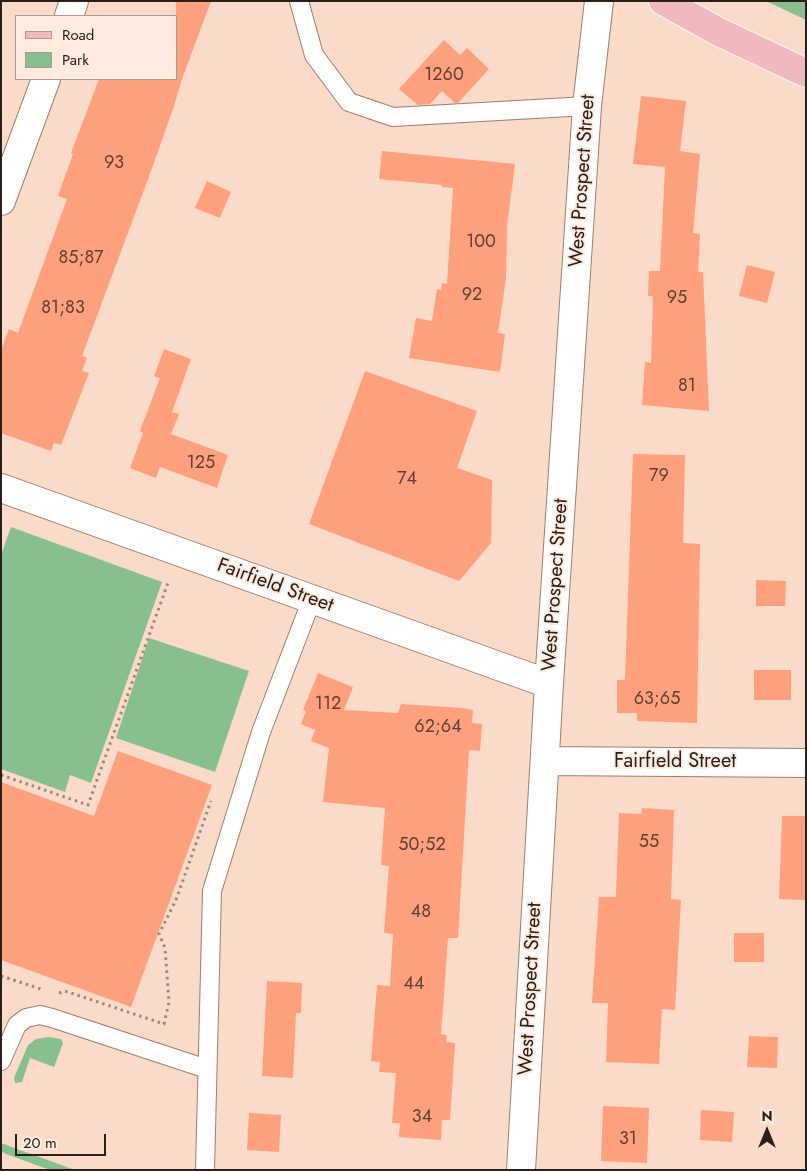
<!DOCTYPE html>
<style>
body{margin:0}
#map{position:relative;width:807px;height:1171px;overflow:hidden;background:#fadbc9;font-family:Jost,sans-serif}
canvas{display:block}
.frame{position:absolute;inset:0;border:2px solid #2b2019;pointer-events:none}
.legend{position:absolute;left:15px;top:15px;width:162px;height:65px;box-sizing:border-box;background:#feebe0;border:1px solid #aa9a90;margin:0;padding:6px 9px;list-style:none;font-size:15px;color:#2b2019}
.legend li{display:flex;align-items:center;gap:10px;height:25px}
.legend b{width:25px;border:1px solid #aa9a90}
.north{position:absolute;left:742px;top:1106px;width:50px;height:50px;-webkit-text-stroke:4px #feebe0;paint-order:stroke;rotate:0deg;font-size:14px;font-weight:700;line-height:20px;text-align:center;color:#2b2019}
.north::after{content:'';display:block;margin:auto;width:18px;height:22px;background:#2b2019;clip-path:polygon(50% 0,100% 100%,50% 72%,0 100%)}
.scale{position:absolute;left:15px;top:1134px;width:91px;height:22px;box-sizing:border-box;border:2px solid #2b2019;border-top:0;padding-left:6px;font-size:15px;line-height:18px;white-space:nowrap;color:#2b2019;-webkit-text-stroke:4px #feebe0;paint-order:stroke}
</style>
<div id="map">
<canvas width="807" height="1171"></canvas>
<div class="frame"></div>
<ul class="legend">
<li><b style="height:6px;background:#f0b9bf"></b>Road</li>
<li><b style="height:14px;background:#88bf8f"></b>Park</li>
</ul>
<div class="north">N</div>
<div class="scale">20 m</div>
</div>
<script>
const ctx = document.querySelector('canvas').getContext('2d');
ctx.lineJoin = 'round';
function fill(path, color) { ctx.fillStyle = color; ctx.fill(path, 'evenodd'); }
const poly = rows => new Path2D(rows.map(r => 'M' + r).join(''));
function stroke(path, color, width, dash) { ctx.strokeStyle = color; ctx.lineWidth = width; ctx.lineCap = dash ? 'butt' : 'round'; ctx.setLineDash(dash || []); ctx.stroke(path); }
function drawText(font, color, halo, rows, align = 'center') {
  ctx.font = font + ' Jost,sans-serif'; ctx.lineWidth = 4; ctx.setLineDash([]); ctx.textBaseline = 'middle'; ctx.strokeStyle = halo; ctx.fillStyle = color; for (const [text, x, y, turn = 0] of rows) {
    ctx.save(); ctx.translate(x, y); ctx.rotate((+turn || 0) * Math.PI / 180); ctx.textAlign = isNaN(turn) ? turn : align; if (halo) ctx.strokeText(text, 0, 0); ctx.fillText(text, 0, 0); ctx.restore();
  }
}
const green = poly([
 [766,1,806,1,806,20],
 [11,527,162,582,91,783,70,775,65,792,1,769,1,555],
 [149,638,249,671,215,772,116,738],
 [48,1037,61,1039,63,1043,54,1067,30,1058,22,1082,15,1083,14,1078,28,1045,36,1039],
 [1,1143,75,1170,50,1170,6,1154,1,1151]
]);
const building = poly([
 [176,1,211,1,182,79,174,106,151,171,82,356,87,358,82,371,89,373,61,445,54,443,51,451,1,433,1,350,9,329,18,333,67,199,58,196,73,154,71,153,99,79,176,79],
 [444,40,460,55,467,48,489,69,458,103,455,103,442,91,430,104,418,105,399,89],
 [641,96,686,101,680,151,700,154,693,233,700,234,698,272,703,272,709,411,642,405,645,362,651,363,653,296,648,296,649,271,660,271,665,167,633,164],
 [382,151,515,164,507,226,506,278,498,333,505,334,500,372,409,358,416,318,432,321,437,289,441,290,442,283,447,284,453,188,442,187,442,185,379,179],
 [207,181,231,192,220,218,195,208],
 [747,265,775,272,767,303,739,296],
 [164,349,191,359,172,412,179,414,171,434,228,455,217,488,160,467,156,478,130,468,143,433,140,431,160,378,154,376],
 [365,371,477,411,457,468,492,480,491,543,459,581,309,524],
 [633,454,685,455,683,543,700,544,697,723,637,721,637,713,617,713,617,680,625,680],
 [756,580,786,581,785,606,756,606],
 [754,670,791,670,791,700,754,700],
 [318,673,353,687,344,710,398,713,401,704,462,708,473,710,472,723,482,724,480,751,469,750,458,938,448,938,441,1034,447,1035,446,1042,455,1043,450,1120,442,1120,441,1140,399,1137,400,1123,392,1123,396,1073,379,1072,380,1062,371,1061,377,985,390,986,393,934,384,933,389,866,381,865,385,808,323,802,329,748,311,741,315,730,301,724,306,711,303,710],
 [118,751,212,785,131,1007,1,960,1,782,94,816],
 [642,808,674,810,671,899,681,900,675,1010,662,1009,659,1064,606,1062,608,1003,592,1003,599,897,616,897,619,813,642,814],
 [782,816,806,816,806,900,779,899],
 [734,933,764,933,764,962,734,962],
 [267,981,302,983,301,1013,296,1013,293,1078,262,1076],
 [749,1036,778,1037,777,1068,747,1067],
 [603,1106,649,1108,647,1163,601,1161],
 [701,1110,734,1112,732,1142,700,1140],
 [249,1113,281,1115,279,1152,247,1150]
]);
const path = poly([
 [1,775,88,805,169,580],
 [1,976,41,989],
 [59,993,65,991,164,1024,169,1002,165,948,159,934,176,900,211,801]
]);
const service = poly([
 [299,1,314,55,349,102,393,117,587,106],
 [1,1061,17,1025,26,1018,40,1015,52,1018,207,1069],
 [205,1170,212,891,261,732,312,599]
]);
const minor = poly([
 [69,16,74,1],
 [1,201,46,79],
 [1,488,549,684],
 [545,761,806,763],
 [521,1170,549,684,587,106,599,1]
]);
const primary = poly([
 [663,1,717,31,806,73]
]);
const numberNames = [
 ["1260",444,76],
 ["93",114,164],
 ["100",481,243],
 ["85;87",81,259],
 ["92",472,296],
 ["95",677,299],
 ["81;83",63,309],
 ["81",687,387],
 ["125",201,464],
 ["79",659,477],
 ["74",407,480],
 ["63;65",657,700],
 ["112",328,705],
 ["62;64",438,728],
 ["55",649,843],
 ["50;52",422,846],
 ["48",421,913],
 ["44",414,985],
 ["34",422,1118],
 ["31",628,1140]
];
const streetNames = [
 ["West Prospect Street",583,181,-86],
 ["West Prospect Street",556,585,-86],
 ["Fairfield Street",275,586,20],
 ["Fairfield Street",675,762],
 ["West Prospect Street",531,989,-87]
];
fill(green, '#88bf8f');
fill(building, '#fca07e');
stroke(service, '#9a7e6e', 20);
stroke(minor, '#9a7e6e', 30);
stroke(primary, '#fff', 30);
stroke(path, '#9d877a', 3, [2.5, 4]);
stroke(service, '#fff', 18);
stroke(minor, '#fff', 28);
stroke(primary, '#f0b9bf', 28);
drawText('18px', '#5f4032', null, numberNames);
drawText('20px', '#2b2019', '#feebe0', streetNames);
</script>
